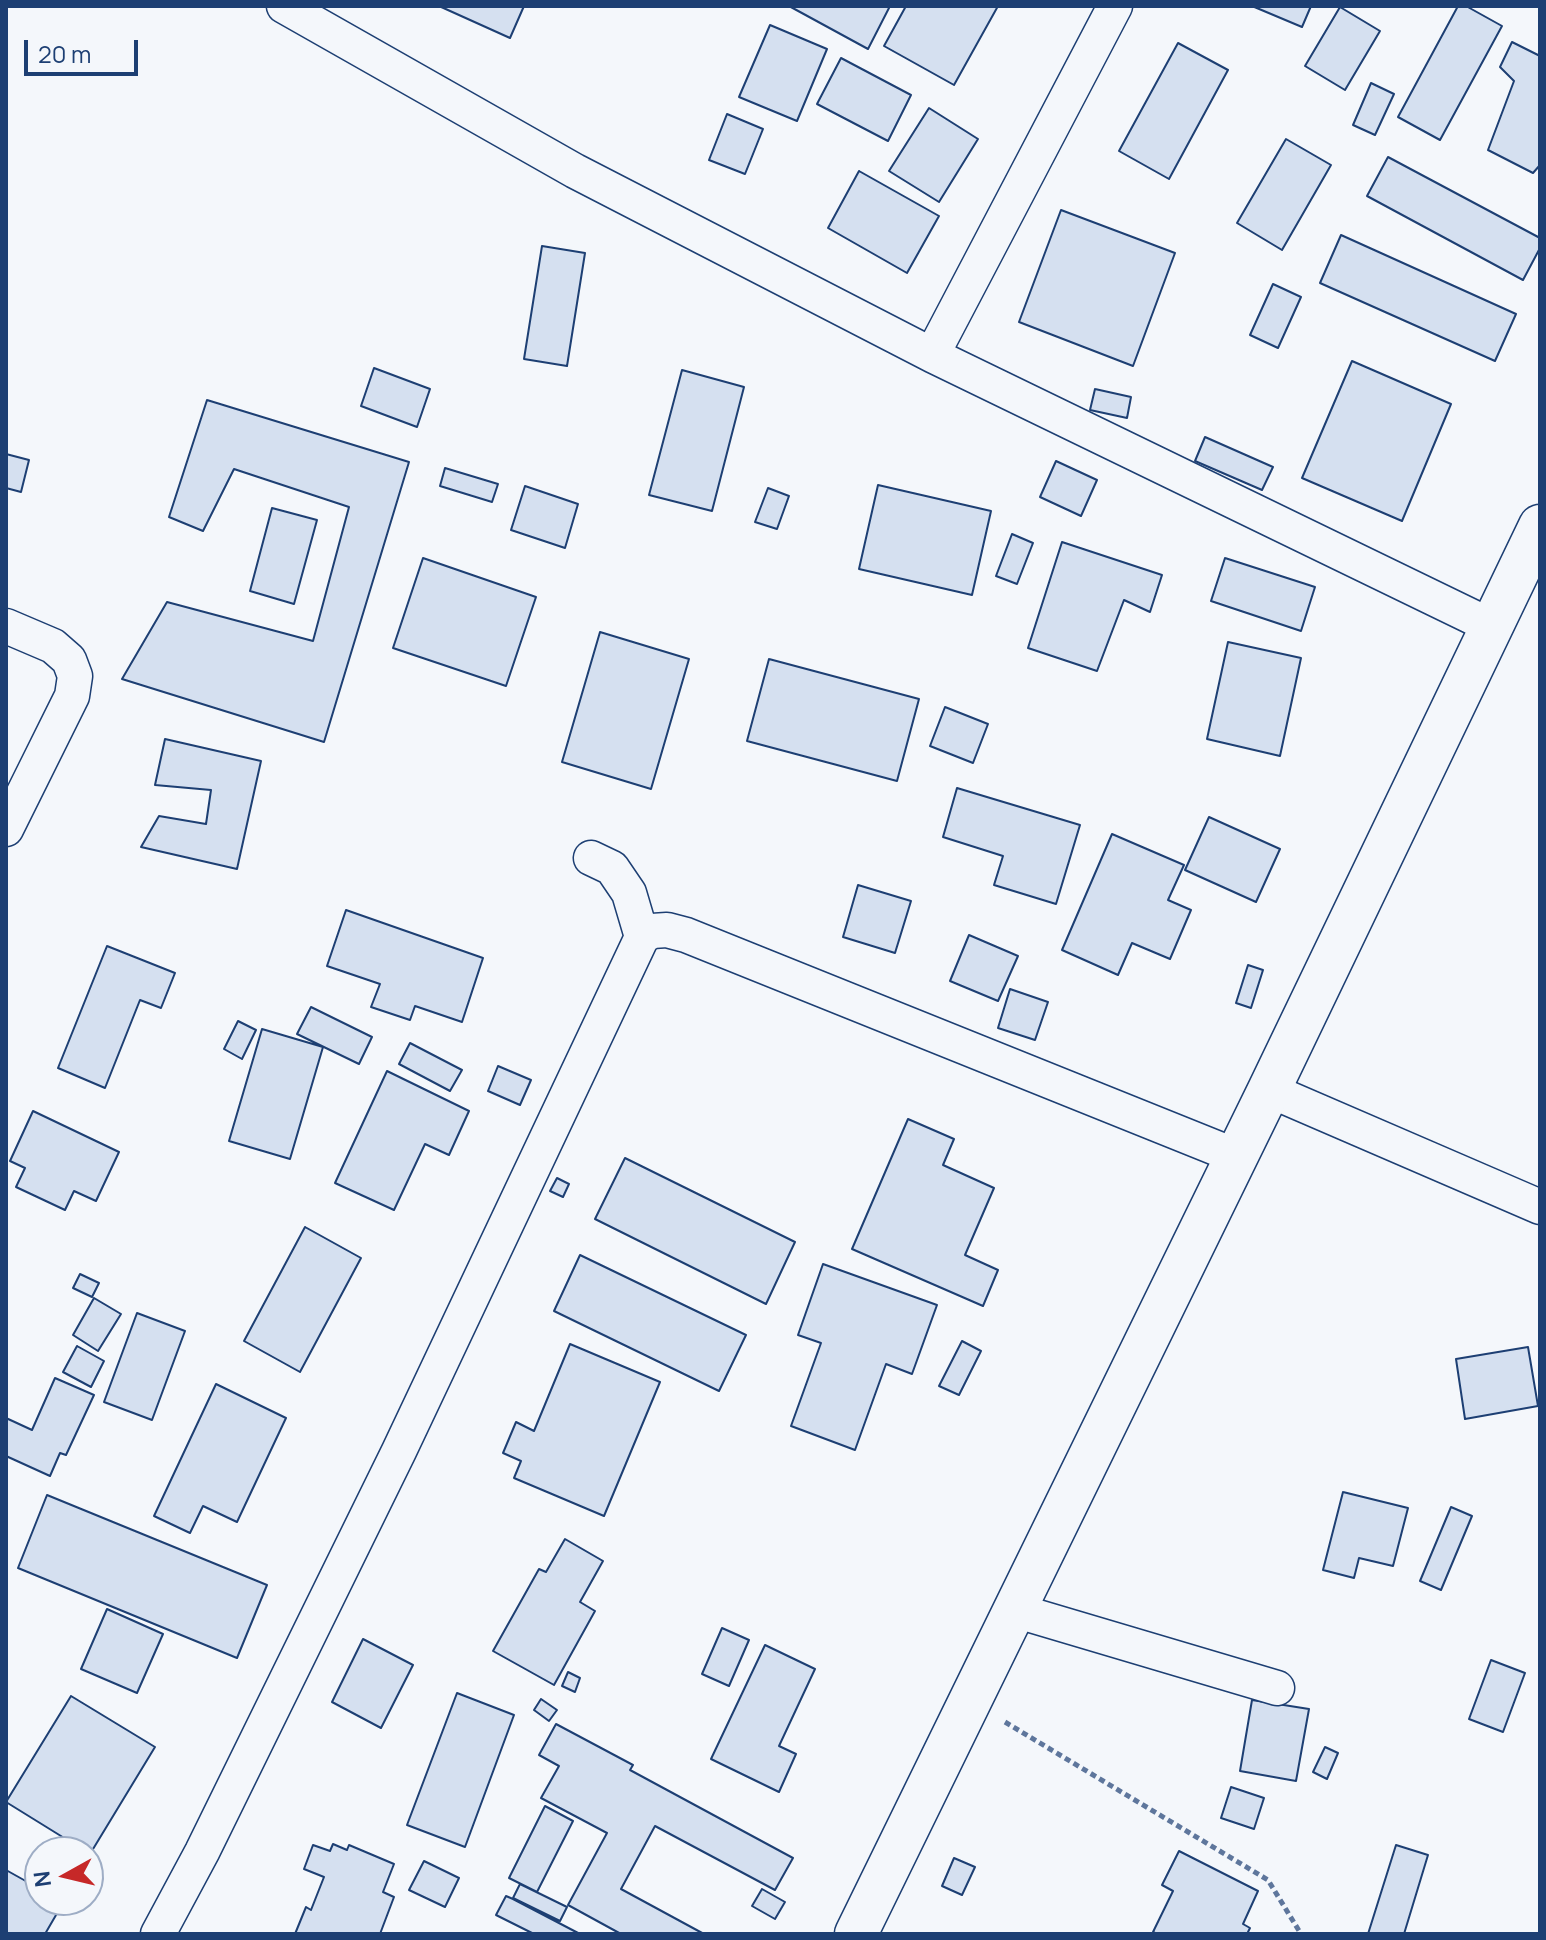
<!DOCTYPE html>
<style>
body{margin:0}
#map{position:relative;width:1546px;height:1940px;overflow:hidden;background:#f4f7fb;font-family:Manrope,sans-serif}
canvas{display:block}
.frame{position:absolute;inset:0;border:8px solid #1d3f73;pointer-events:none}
.north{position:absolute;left:24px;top:1836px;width:80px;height:80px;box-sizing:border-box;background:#f4f7fb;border:2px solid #9eadc5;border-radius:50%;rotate:262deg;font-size:22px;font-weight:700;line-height:32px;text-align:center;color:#1d3f73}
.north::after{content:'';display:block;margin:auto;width:28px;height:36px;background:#c62828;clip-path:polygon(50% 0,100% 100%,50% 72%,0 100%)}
.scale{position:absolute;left:24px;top:40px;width:114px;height:36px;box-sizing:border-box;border:4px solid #1d3f73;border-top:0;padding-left:10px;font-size:24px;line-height:28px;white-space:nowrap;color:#1d3f73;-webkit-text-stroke:6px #f4f7fb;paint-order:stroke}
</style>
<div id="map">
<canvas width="1546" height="1940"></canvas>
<div class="frame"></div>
<div class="north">N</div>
<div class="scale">20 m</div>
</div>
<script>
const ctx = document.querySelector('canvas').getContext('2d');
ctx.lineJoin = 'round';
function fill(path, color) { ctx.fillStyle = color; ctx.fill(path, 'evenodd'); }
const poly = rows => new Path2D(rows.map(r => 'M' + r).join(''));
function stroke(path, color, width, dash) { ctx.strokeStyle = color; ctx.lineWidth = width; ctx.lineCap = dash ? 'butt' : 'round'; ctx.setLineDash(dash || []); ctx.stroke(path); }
const building = poly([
 [439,6,524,6,510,38,439,6],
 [789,6,890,6,868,49,789,6],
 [906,6,998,6,954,85,884,46,906,6],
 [1252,6,1311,6,1302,27,1252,6],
 [1458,6,1466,6,1502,26,1440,140,1398,117,1458,6],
 [1340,7,1380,31,1345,90,1305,66,1340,7],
 [770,25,827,49,797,121,739,97,770,25],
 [1512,42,1540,56,1540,165,1533,173,1488,150,1514,81,1500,67,1512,42],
 [1178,43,1228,70,1169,179,1119,151,1178,43],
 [841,58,911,95,888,141,817,104,841,58],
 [1371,83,1394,94,1375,135,1353,125,1371,83],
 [929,108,978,139,939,202,889,171,929,108],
 [727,114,763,129,745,174,709,160,727,114],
 [1286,139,1331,165,1282,250,1237,223,1286,139],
 [1388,157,1540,238,1540,248,1523,280,1367,196,1388,157],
 [859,171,939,216,907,273,828,228,859,171],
 [1061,210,1175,253,1133,366,1019,322,1061,210],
 [1341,235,1516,314,1495,361,1320,283,1341,235],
 [542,246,585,253,567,366,524,359,542,246],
 [1273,284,1301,297,1278,348,1250,335,1273,284],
 [1352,361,1451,404,1402,521,1302,478,1352,361],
 [374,368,430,389,417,427,361,406,374,368],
 [682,370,744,387,712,511,649,495,682,370],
 [1095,389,1131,397,1127,418,1090,410,1095,389],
 [207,400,409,462,324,742,122,679,167,602,313,641,349,507,234,469,203,531,169,517,207,400],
 [1205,437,1273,467,1262,490,1195,461,1205,437],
 [6,454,29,460,21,492,6,488,6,454],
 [1056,461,1097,480,1081,516,1040,497,1056,461],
 [445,468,498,484,492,502,440,486,445,468],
 [878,485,991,511,972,595,859,569,878,485],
 [525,486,578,504,565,548,511,530,525,486],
 [768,488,789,496,777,529,755,522,768,488],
 [272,508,317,520,294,604,250,591,272,508],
 [1012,534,1033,543,1017,584,996,576,1012,534],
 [1062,542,1162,575,1150,612,1124,600,1097,671,1028,648,1062,542],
 [423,558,536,597,506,686,393,648,423,558],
 [1225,558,1315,587,1301,631,1211,601,1225,558],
 [600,632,689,659,651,789,562,762,600,632],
 [1228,642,1301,658,1280,756,1207,739,1228,642],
 [769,659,919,699,897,781,747,741,769,659],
 [945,707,988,724,973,763,930,746,945,707],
 [165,739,261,761,237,869,141,847,159,816,206,824,211,790,155,785,165,739],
 [957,788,1080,825,1056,904,994,885,1003,856,943,837,957,788],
 [1209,817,1280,849,1256,902,1185,870,1209,817],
 [1112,834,1184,865,1168,900,1191,910,1170,959,1132,943,1118,975,1062,950,1112,834],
 [858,885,911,901,895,953,843,937,858,885],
 [346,910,483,958,462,1022,415,1006,410,1020,371,1007,380,984,327,966,346,910],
 [969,935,1018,956,998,1001,950,981,969,935],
 [107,946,175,973,161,1008,140,1000,105,1088,58,1068,107,946],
 [1248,965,1263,970,1251,1008,1236,1003,1248,965],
 [1010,989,1048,1002,1035,1040,998,1028,1010,989],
 [311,1007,372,1037,359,1064,297,1034,311,1007],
 [238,1021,256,1030,242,1059,224,1049,238,1021],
 [262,1029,323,1047,290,1159,229,1141,262,1029],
 [410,1043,462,1070,450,1091,399,1064,410,1043],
 [498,1066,531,1080,520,1105,488,1091,498,1066],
 [387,1071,469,1111,449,1155,425,1144,394,1210,335,1183,387,1071],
 [33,1111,119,1152,96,1201,74,1191,65,1210,16,1187,25,1168,10,1161,33,1111],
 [908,1119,954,1139,943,1165,994,1188,965,1255,998,1270,983,1306,852,1249,908,1119],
 [625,1158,795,1242,766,1304,595,1219,625,1158],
 [557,1178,569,1184,563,1197,550,1191,557,1178],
 [305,1227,361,1258,300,1372,244,1341,305,1227],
 [580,1255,746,1335,719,1391,554,1311,580,1255],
 [823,1264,937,1305,912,1374,886,1364,855,1450,791,1426,821,1343,798,1335,823,1264],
 [80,1274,99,1283,92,1297,73,1288,80,1274],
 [94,1298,121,1314,98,1351,73,1335,94,1298],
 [137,1313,185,1331,152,1420,104,1402,137,1313],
 [962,1341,981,1351,959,1395,939,1386,962,1341],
 [570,1344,660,1382,604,1516,514,1478,521,1461,503,1453,516,1422,534,1431,570,1344],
 [77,1346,104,1361,91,1387,63,1372,77,1346],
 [1528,1347,1538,1406,1465,1419,1456,1359,1528,1347],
 [55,1378,94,1395,66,1455,60,1453,50,1476,6,1456,6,1418,32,1430,55,1378],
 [216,1384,286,1418,237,1522,203,1506,190,1533,154,1516,216,1384],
 [1343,1492,1408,1508,1393,1566,1359,1558,1354,1578,1323,1570,1343,1492],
 [47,1495,267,1585,237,1658,18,1568,47,1495],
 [1451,1507,1472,1516,1441,1590,1420,1581,1451,1507],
 [565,1539,603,1561,580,1602,595,1611,554,1685,493,1651,539,1569,546,1572,565,1539],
 [107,1609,163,1634,137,1693,81,1669,107,1609],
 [722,1628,749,1640,729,1686,702,1674,722,1628],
 [363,1639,413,1665,381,1728,332,1702,363,1639],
 [765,1645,815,1669,779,1746,796,1754,779,1792,711,1759,765,1645],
 [1491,1660,1525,1673,1503,1732,1469,1719,1491,1660],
 [568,1672,580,1678,575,1692,562,1686,568,1672],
 [457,1693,514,1715,465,1847,407,1825,457,1693],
 [71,1696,155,1747,90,1854,6,1802,71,1696],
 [541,1699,557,1710,549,1721,534,1710,541,1699],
 [1252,1700,1309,1709,1296,1781,1240,1771,1252,1700],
 [556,1724,633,1765,630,1770,793,1858,775,1890,655,1826,621,1889,704,1934,621,1934,568,1905,607,1833,541,1798,559,1766,539,1755,556,1724],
 [1325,1747,1338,1753,1327,1779,1313,1772,1325,1747],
 [1231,1787,1264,1798,1254,1829,1221,1818,1231,1787],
 [545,1806,573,1821,537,1892,509,1878,545,1806],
 [333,1844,347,1850,349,1845,394,1864,383,1892,394,1897,380,1934,295,1934,306,1907,311,1910,324,1877,304,1869,313,1845,330,1851,333,1844],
 [1396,1845,1428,1855,1404,1934,1368,1934,1396,1845],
 [1179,1851,1258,1891,1243,1924,1250,1928,1247,1934,1157,1934,1153,1932,1173,1891,1162,1885,1179,1851],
 [954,1858,975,1867,962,1895,942,1886,954,1858],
 [424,1861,459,1878,445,1907,409,1890,424,1861],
 [6,1870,40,1889,40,1900,58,1900,63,1903,45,1934,6,1934,6,1870],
 [520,1884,567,1907,560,1921,513,1898,520,1884],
 [762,1889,785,1902,775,1919,752,1906,762,1889],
 [506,1896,513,1899,580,1934,534,1934,496,1915,506,1896]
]);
const path = poly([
 [1005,1722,1268,1880,1301,1934]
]);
const minor = poly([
 [284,6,575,171,932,355,1493,627],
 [932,355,1115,6],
 [6,626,53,646,69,660,75,676,72,696,6,829],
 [591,858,612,868,629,893,642,937],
 [1269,1090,1540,1207],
 [1014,1610,1277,1688],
 [158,1934,202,1852,399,1451,642,937,652,931,667,930,686,935,1236,1156]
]);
const tertiary = poly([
 [856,1934,1269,1090,1540,526]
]);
fill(building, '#d5e0f0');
stroke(building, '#1d3f73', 2);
stroke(minor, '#1d3f73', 37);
stroke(tertiary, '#1d3f73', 45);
stroke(path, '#5e769c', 5, [6, 4]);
stroke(minor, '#f4f7fb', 34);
stroke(tertiary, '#f4f7fb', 42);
</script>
